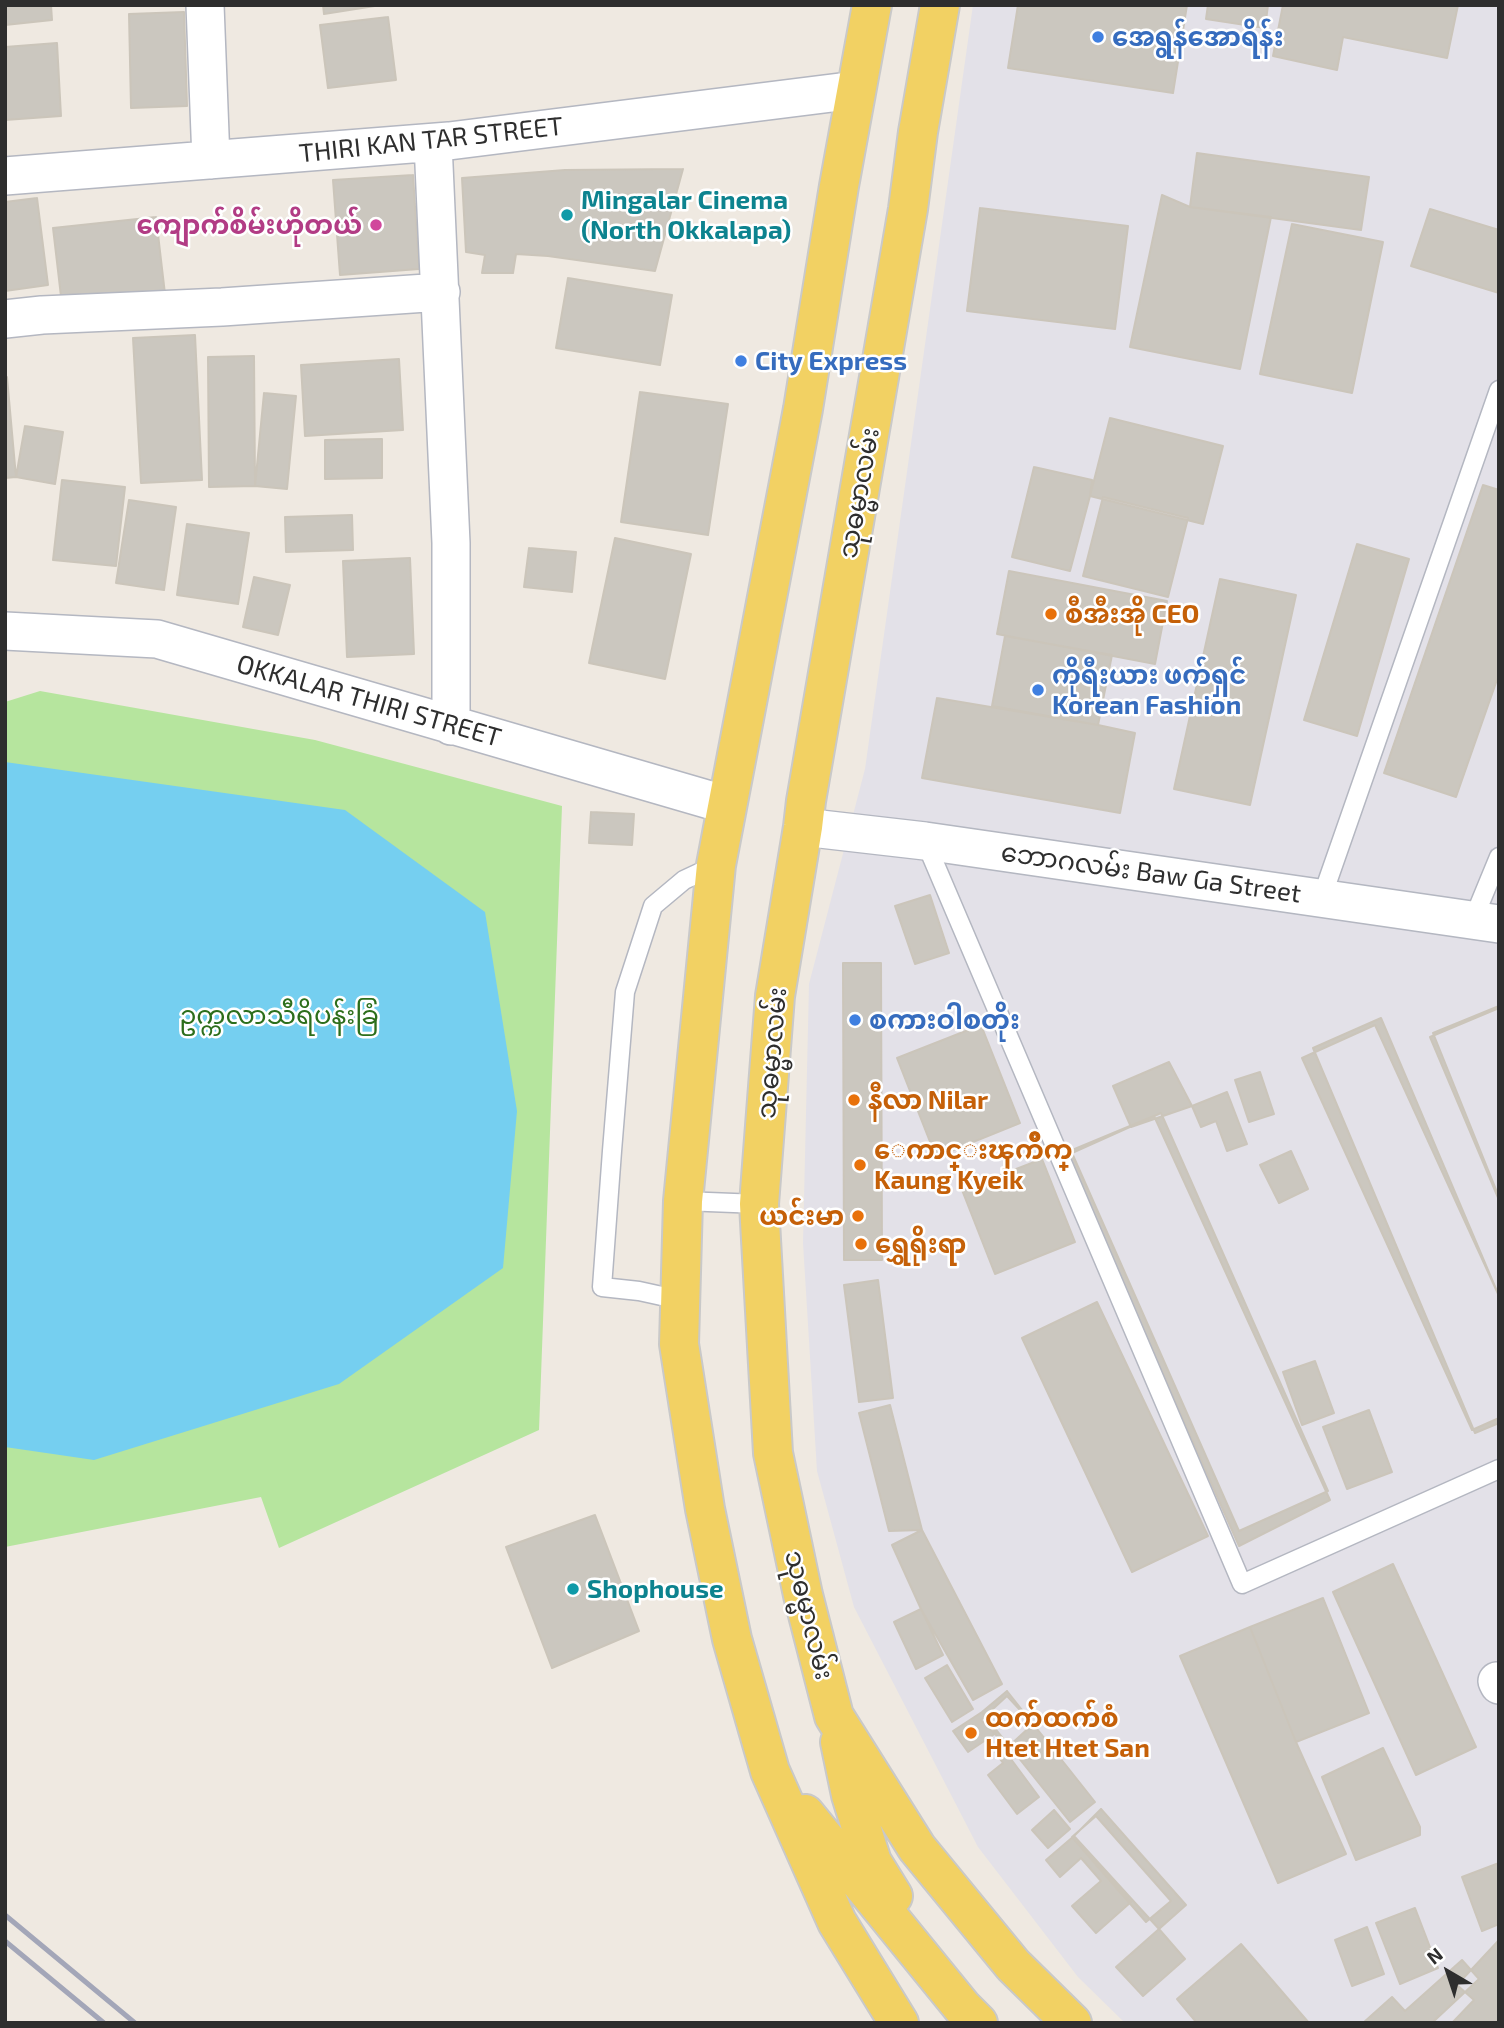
<!DOCTYPE html>
<meta charset="utf-8">
<style>
body{margin:0}
#map{position:relative;width:1504px;height:2028px;overflow:hidden;background:#efe9e1;font-family:"Exo 2",sans-serif}
canvas{display:block}
.frame{position:absolute;inset:0;border:7px solid #2e2e2e;pointer-events:none}
.north{position:absolute;left:1413px;top:1937px;width:70px;height:70px;-webkit-text-stroke:5px #fff;paint-order:stroke;rotate:321deg;font-size:19px;font-weight:700;line-height:28px;text-align:center;color:#2e2e2e}
.north::after{content:'';display:block;margin:auto;width:24px;height:32px;background:#2e2e2e;clip-path:polygon(50% 0,100% 100%,50% 72%,0 100%)}
</style>
<div id="map">
<canvas width="1504" height="2028"></canvas>
<div class="frame"></div>
<div class="north">N</div>
</div>
<script>
const ctx = document.querySelector('canvas').getContext('2d');
ctx.lineJoin = 'round';
function fill(path, color) { ctx.fillStyle = color; ctx.fill(path, 'evenodd'); }
const poly = rows => new Path2D(rows.map(r => 'M' + r).join(''));
function stroke(path, color, width, dash) { ctx.strokeStyle = color; ctx.lineWidth = width; ctx.lineCap = dash ? 'butt' : 'round'; ctx.setLineDash(dash || []); ctx.stroke(path); }
function drawText(font, color, halo, rows, align = 'center') {
  ctx.font = font + ' "Exo 2","Noto Sans Myanmar",sans-serif'; ctx.lineWidth = 5; ctx.setLineDash([]); ctx.textBaseline = 'middle'; ctx.strokeStyle = halo; ctx.fillStyle = color; for (const [text, x, y, turn = 0] of rows) {
    ctx.save(); ctx.translate(x, y); ctx.rotate((+turn || 0) * Math.PI / 180); ctx.textAlign = isNaN(turn) ? turn : align; if (halo) ctx.strokeText(text, 0, 0); ctx.fillText(text, 0, 0); ctx.restore();
  }
}
const industrial = poly([
 [973,5,1499,5,1499,2023,1125,2023,1078,1977,978,1847,854,1607,817,1471,803,1243,809,984,865,769]
]);
const green = poly([
 [40,691,315,740,562,806,539,1430,279,1548,261,1497,5,1547,5,702]
]);
const water = poly([
 [5,762,345,810,485,912,517,1111,503,1268,339,1384,94,1460,5,1447]
]);
const building = poly([
 [5,5,51,5,52,20,5,25,5,5],
 [323,5,381,5,324,14,323,5],
 [1018,5,1187,5,1173,93,1008,68,1018,5],
 [1208,5,1268,5,1265,28,1206,19,1208,5],
 [1283,5,1458,5,1447,58,1343,37,1337,70,1273,56,1283,5],
 [184,12,187,106,131,108,129,14,184,12],
 [388,17,396,80,328,88,320,25,388,17],
 [57,43,61,116,5,120,5,47,57,43],
 [1197,153,1369,177,1361,230,1190,207,1197,153],
 [683,169,655,271,548,256,516,254,513,273,482,273,485,255,466,252,462,178,565,170,683,169],
 [413,175,419,269,340,275,333,180,413,175],
 [1162,195,1190,207,1271,217,1240,369,1130,347,1162,195],
 [37,198,48,285,5,291,5,202,37,198],
 [980,208,1128,226,1115,329,967,311,980,208],
 [1430,209,1499,230,1499,293,1411,266,1430,209],
 [156,217,165,294,62,305,53,228,156,217],
 [1292,224,1383,242,1352,393,1260,374,1292,224],
 [568,278,672,295,660,365,556,348,568,278],
 [195,335,202,480,141,483,133,338,195,335],
 [254,356,255,486,209,487,208,357,254,356],
 [399,359,403,430,305,436,301,365,399,359],
 [5,377,7,377,16,477,5,478,5,377],
 [640,392,728,404,708,535,621,522,640,392],
 [264,393,296,396,287,489,255,486,264,393],
 [1110,418,1223,446,1203,524,1090,496,1110,418],
 [25,426,63,432,55,484,16,477,25,426],
 [382,439,382,478,325,479,325,440,382,439],
 [1034,467,1092,480,1090,496,1070,571,1012,557,1034,467],
 [62,480,125,487,116,566,53,560,62,480],
 [1483,485,1499,490,1499,674,1456,797,1384,773,1483,485],
 [1103,497,1188,518,1168,597,1083,576,1103,497],
 [129,500,176,507,164,590,116,583,129,500],
 [352,515,353,550,286,552,285,517,352,515],
 [187,524,249,533,238,604,177,595,187,524],
 [615,538,691,554,665,679,589,663,615,538],
 [1357,544,1409,559,1357,736,1304,720,1357,544],
 [529,548,576,552,572,592,524,587,529,548],
 [410,558,414,654,347,657,343,561,410,558],
 [1009,571,1167,601,1155,664,997,634,1009,571],
 [254,577,290,585,278,635,243,627,254,577],
 [1220,579,1296,595,1250,805,1174,789,1220,579],
 [1005,636,1112,655,1098,725,992,706,1005,636],
 [937,698,1098,725,1135,733,1120,813,922,778,937,698],
 [591,812,634,814,632,845,589,843,591,812],
 [930,895,949,953,915,964,895,906,930,895],
 [843,963,881,963,882,1260,844,1260,843,963],
 [1499,1006,1499,1197,1433,1033,1499,1006],
 [1499,1008,1499,1200,1430,1037,1499,1008],
 [1381,1018,1499,1296,1499,1423,1475,1433,1313,1048,1381,1018],
 [981,1025,1020,1123,936,1157,897,1058,981,1025],
 [1375,1025,1499,1296,1499,1418,1472,1430,1302,1058,1375,1025],
 [1169,1062,1192,1106,1131,1127,1113,1086,1169,1062],
 [1260,1072,1274,1114,1249,1122,1235,1080,1260,1072],
 [1227,1092,1247,1144,1227,1151,1216,1121,1201,1127,1192,1106,1227,1092],
 [1161,1113,1328,1491,1239,1531,1072,1153,1161,1113],
 [1154,1116,1330,1500,1239,1546,1065,1153,1154,1116],
 [1291,1151,1308,1189,1279,1203,1260,1165,1291,1151],
 [1042,1159,1075,1242,995,1274,962,1190,1042,1159],
 [878,1280,893,1398,859,1402,844,1285,878,1280],
 [1097,1302,1208,1536,1132,1572,1022,1338,1097,1302],
 [1315,1361,1334,1413,1302,1425,1283,1372,1315,1361],
 [890,1405,922,1530,889,1531,859,1413,890,1405],
 [1369,1410,1392,1472,1347,1489,1323,1427,1369,1410],
 [595,1515,639,1631,552,1668,506,1547,595,1515],
 [922,1530,1002,1684,973,1700,921,1609,892,1545,922,1530],
 [1393,1564,1476,1747,1416,1775,1333,1592,1393,1564],
 [1323,1598,1369,1713,1296,1742,1250,1627,1323,1598],
 [921,1609,943,1655,916,1669,894,1622,921,1609],
 [1250,1627,1296,1742,1346,1854,1278,1883,1180,1656,1250,1627],
 [947,1665,973,1709,952,1722,925,1678,947,1665],
 [1007,1691,1095,1802,1070,1822,982,1712,1007,1691],
 [1007,1696,1033,1724,1008,1747,981,1720,1007,1696],
 [982,1712,996,1733,968,1752,953,1731,982,1712],
 [1002,1747,1039,1797,1017,1814,988,1775,1003,1763,995,1752,1002,1747],
 [1383,1748,1420,1827,1420,1835,1356,1860,1322,1777,1383,1748],
 [1101,1809,1186,1905,1159,1929,1074,1836,1101,1809],
 [1054,1810,1070,1829,1048,1848,1032,1830,1054,1810],
 [1096,1816,1171,1901,1146,1922,1072,1837,1096,1816],
 [1074,1836,1131,1902,1096,1933,1072,1906,1101,1881,1081,1858,1060,1877,1046,1860,1074,1836],
 [1499,1863,1499,1924,1482,1931,1462,1877,1499,1863],
 [1415,1908,1438,1968,1400,1984,1376,1923,1415,1908],
 [1367,1927,1384,1974,1352,1986,1335,1940,1367,1927],
 [1159,1929,1185,1959,1143,1996,1116,1967,1159,1929],
 [1499,1940,1499,2023,1452,2023,1474,2000,1457,1985,1499,1940],
 [1241,1944,1309,2023,1197,2023,1177,1999,1241,1944],
 [1462,1960,1479,1979,1434,2021,1435,2023,1363,2023,1392,1997,1405,2011,1462,1960]
]);
const service = poly([
 [925,841,1242,1584,1499,1469],
 [1322,897,1499,390],
 [1473,920,1499,857],
 [683,1201,759,1204],
 [680,1300,639,1291,602,1287,612,1151,625,992,653,906,684,880,716,865]
]);
const minor = poly([
 [205,5,211,160],
 [433,143,451,543,451,726],
 [5,176,449,141,856,90],
 [5,319,42,315,222,307,441,292],
 [5,631,157,639,727,805],
 [803,827,925,841,1499,924],
 [1497,1681,1499,1685]
]);
const primary = poly([
 [872,5,839,186,803,409,716,865,683,1201,679,1344,705,1509,732,1639,770,1771,837,1922,899,2023],
 [940,5,918,132,908,209,806,801,803,827,775,996,759,1204,773,1453,803,1595,834,1716,917,1848,1013,1965,1072,2023],
 [840,1742,851,1795,872,1862,893,1896],
 [805,1814,962,2007,978,2023]
]);
const rail = poly([
 [5,1915,135,2023],
 [5,1941,104,2023]
]);
const markers = [
 [1098,37,7,"#3f7fe0"],
 [567,215,7,"#0f9aa8"],
 [376,225,7,"#d1479c"],
 [741,361,7,"#3f7fe0"],
 [1051,614,7,"#e8710a"],
 [1038,690,7,"#3f7fe0"],
 [855,1020,7,"#3f7fe0"],
 [854,1100,7,"#e8710a"],
 [860,1165,7,"#e8710a"],
 [858,1216,7,"#e8710a"],
 [861,1244,7,"#e8710a"],
 [573,1589,7,"#0f9aa8"],
 [971,1733,7,"#e8710a"]
];
const shopNames = [
 ["အေရွန်အောရိန်း",1112,37],
 ["City Express",755,361],
 ["ကိုရီးယား ဖက်ရှင်",1052,675],
 ["Korean Fashion",1052,705],
 ["စကားဝါစတိုး",869,1020]
];
const streetNames = [
 ["THIRI KAN TAR STREET",431,140,-6],
 ["သုဓမ္မာလမ်း",859,493,-80],
 ["OKKALAR THIRI STREET",369,701,16],
 ["ဘောဂလမ်း Baw Ga Street",1151,873,8],
 ["သုဓမ္မာလမ်း",772,1053,-85],
 ["သုဓမ္မာလမ်း",809,1615,76]
];
const cultureNames = [
 ["Mingalar Cinema",581,200],
 ["(North Okkalapa)",581,230],
 ["Shophouse",587,1589]
];
const hotelNames = [
 ["ကျောက်စိမ်းဟိုတယ်",362,225]
];
const foodNames = [
 ["စီအီးအို CEO",1065,614],
 ["နီလာ Nilar",868,1100],
 ["ေကာင္းၾကိဳက္",874,1150],
 ["Kaung Kyeik",874,1180],
 ["ယင်းမာ",844,1216,"right"],
 ["ရွှေရိုးရာ",875,1244],
 ["ထက်ထက်စံ",985,1718],
 ["Htet Htet San",985,1748]
];
const parkNames = [
 ["ဥက္ကလာသီရိပန်းခြံ",279,1015]
];
fill(industrial, '#e3e1e8');
fill(green, '#b6e59e');
fill(water, '#75cff0');
fill(building, '#cbc7bf');
stroke(building, '#cbc5ba', 2);
stroke(service, '#b4b7c1', 21);
stroke(minor, '#b4b7c1', 40);
stroke(primary, '#c9c9c9', 42);
stroke(service, '#fff', 18);
stroke(minor, '#fff', 37);
stroke(primary, '#f2d163', 38);
stroke(rail, '#a3a6b8', 5);
for (const [x, y, r, color] of markers) { const dot = new Path2D(); dot.arc(x, y, r, 0, 2 * Math.PI); ctx.fillStyle = color; ctx.fill(dot); stroke(dot, '#fff', 2.5); }
drawText('bold 26px', '#366cbe', '#fff', shopNames, 'left');
drawText('26px', '#2e2e2e', '#fff', streetNames);
drawText('bold 26px', '#0d838f', '#fff', cultureNames, 'left');
drawText('bold 26px', '#b23c85', '#fff', hotelNames, 'right');
drawText('bold 26px', '#c56008', '#fff', foodNames, 'left');
drawText('26px', '#2c6e1b', '#fff', parkNames);
</script>
